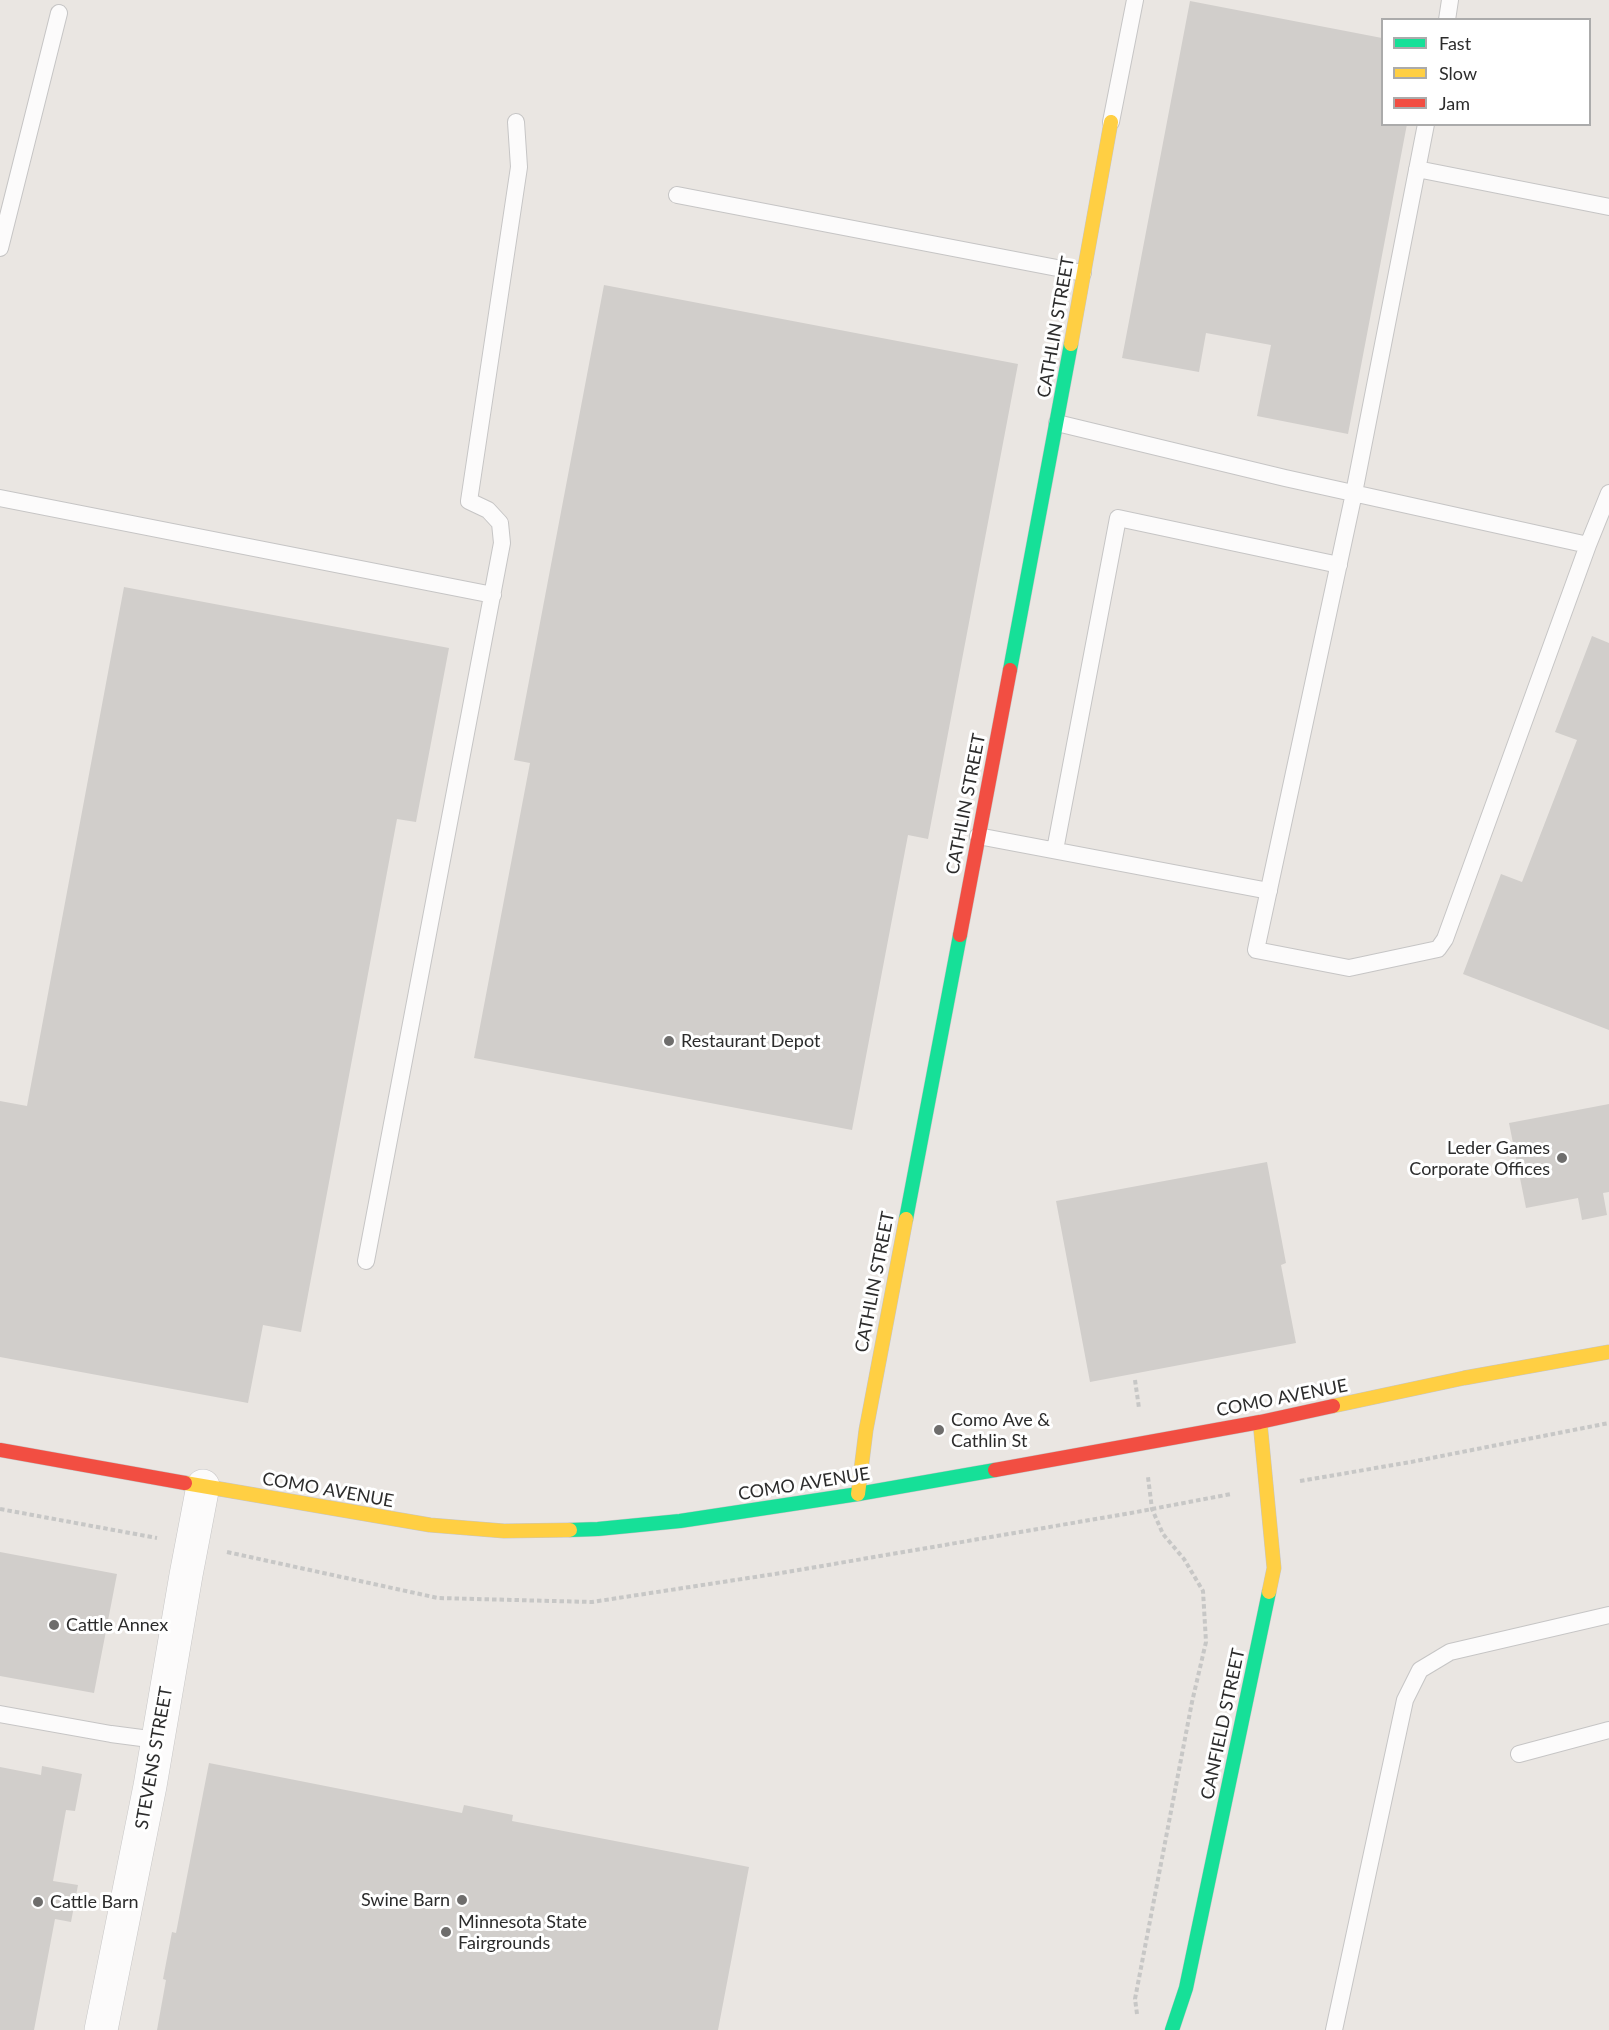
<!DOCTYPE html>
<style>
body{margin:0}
#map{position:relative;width:1609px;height:2030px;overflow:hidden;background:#eae6e2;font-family:Lato,sans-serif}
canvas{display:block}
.legend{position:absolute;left:1381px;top:18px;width:210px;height:108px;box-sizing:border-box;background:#fff;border:2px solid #ababab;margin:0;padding:8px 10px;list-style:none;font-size:18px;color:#2c2c2c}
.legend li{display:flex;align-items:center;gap:12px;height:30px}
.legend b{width:30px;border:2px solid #ababab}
</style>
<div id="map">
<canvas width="1609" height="2030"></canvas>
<ul class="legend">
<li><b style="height:8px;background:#16e098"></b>Fast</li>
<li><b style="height:8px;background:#ffcf43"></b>Slow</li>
<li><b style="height:8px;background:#f24e42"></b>Jam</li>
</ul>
</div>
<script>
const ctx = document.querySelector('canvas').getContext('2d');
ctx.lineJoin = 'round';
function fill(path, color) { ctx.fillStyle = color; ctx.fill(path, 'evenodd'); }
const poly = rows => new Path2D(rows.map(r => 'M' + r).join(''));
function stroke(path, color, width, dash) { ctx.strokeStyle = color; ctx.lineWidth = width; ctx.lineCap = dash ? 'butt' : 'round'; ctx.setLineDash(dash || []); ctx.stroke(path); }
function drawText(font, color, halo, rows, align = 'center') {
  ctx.font = font + ' Lato,sans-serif'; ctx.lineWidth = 6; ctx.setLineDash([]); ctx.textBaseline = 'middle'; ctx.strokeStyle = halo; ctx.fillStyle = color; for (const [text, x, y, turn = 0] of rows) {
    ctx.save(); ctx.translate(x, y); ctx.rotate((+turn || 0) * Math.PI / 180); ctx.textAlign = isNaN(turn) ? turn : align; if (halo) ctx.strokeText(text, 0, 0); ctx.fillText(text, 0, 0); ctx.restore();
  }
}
const building = poly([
 [1190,1,1382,38,1382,124,1407,124,1348,434,1257,416,1271,345,1206,333,1199,372,1122,358],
 [604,285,1018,364,928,839,908,835,852,1130,474,1058,530,763,514,760],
 [124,587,449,648,416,822,397,819,301,1332,263,1325,248,1403,0,1357,0,1101,27,1106],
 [1592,636,1609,643,1609,1030,1463,974,1501,874,1522,882,1577,740,1555,732],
 [1609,1104,1609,1192,1603,1193,1607,1215,1582,1220,1578,1198,1526,1208,1509,1123],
 [1267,1162,1286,1263,1281,1265,1296,1343,1090,1382,1056,1201],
 [0,1552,117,1574,94,1693,0,1676],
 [209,1763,462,1813,464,1805,513,1815,512,1821,749,1867,718,2030,157,2030,166,1980,163,1979,172,1932,176,1933],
 [42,1766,82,1774,75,1811,66,1810,53,1881,78,1885,71,1922,55,1919,34,2030,0,2030,0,1767,41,1775]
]);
const path = poly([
 [1135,1380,1139,1408],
 [1300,1481,1411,1462,1609,1423],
 [0,1509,157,1538],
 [227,1552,438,1598,592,1602,781,1573,1131,1513,1231,1494],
 [1137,2014,1135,1999,1192,1702,1206,1642,1203,1591,1184,1559,1163,1534,1152,1509,1148,1477]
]);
const lane = poly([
 [1447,20,1450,0],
 [1111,122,1135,0],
 [1426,124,1354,493,1256,950,1349,968,1438,949,1445,939,1588,545],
 [1417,169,1609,207],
 [677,195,1083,273],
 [0,248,59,13],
 [1057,423,1285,478,1588,545,1609,493],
 [0,498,493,595],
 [978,836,1269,891],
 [1055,850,1118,518,1339,565],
 [366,1261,502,543,500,523,488,510,469,501,519,167,516,122],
 [0,1714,111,1734,157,1740],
 [1519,1754,1609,1730],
 [1334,2030,1405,1700,1420,1670,1450,1652,1609,1615]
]);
const street = poly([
 [101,2030,150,1786,186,1575,203,1486]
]);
const fast = poly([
 [1010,670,1071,344],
 [906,1219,960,935],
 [570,1530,598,1529,680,1521,858,1494,995,1470],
 [1172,2030,1186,1988,1269,1592]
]);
const slow = poly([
 [1071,344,1111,122],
 [1333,1406,1464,1378,1609,1352],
 [1260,1422,1274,1568,1269,1592],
 [185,1483,430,1525,504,1531,570,1530],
 [858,1494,866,1430,906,1219]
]);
const jam = poly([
 [960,935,1010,670],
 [0,1450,185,1483],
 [995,1470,1260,1422,1333,1406]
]);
const markers = [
 [669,1041,6,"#6e6d6c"],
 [1562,1158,6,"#6e6d6c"],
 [939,1430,6,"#6e6d6c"],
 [54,1625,6,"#6e6d6c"],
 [462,1900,6,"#6e6d6c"],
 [38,1902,6,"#6e6d6c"],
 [446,1932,6,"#6e6d6c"]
];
const streetNames = [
 ["CATHLIN STREET",1056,327,-80],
 ["CATHLIN STREET",966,804,-79],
 ["CATHLIN STREET",875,1282,-79],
 ["COMO AVENUE",1282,1398,-11],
 ["COMO AVENUE",804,1484,-9],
 ["COMO AVENUE",328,1490,10],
 ["CANFIELD STREET",1223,1724,-78],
 ["STEVENS STREET",154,1758,-80]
];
const poiNames = [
 ["Restaurant Depot",681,1041],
 ["Leder Games",1550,1148,"right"],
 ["Corporate Offices",1550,1169,"right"],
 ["Como Ave &",951,1420],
 ["Cathlin St",951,1441],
 ["Cattle Annex",66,1625],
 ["Swine Barn",450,1900,"right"],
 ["Cattle Barn",50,1902],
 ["Minnesota State",458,1922],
 ["Fairgrounds",458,1943]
];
fill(building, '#d1cecb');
stroke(lane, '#c6c5c5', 18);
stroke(street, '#c6c5c5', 34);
stroke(fast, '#c6c5c5', 15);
stroke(slow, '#c6c5c5', 15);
stroke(jam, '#c6c5c5', 15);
stroke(path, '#c7c7c6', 4, [4.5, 3]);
stroke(lane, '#fcfbfb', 16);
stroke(street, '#fcfbfb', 33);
stroke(fast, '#16e098', 14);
stroke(slow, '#ffcf43', 14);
stroke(jam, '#f24e42', 14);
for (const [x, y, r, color] of markers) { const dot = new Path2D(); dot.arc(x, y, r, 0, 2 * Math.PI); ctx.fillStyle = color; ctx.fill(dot); stroke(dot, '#fff', 2); }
drawText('18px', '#2c2c2c', '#fff', streetNames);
drawText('18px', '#2c2c2c', '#fff', poiNames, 'left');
</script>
